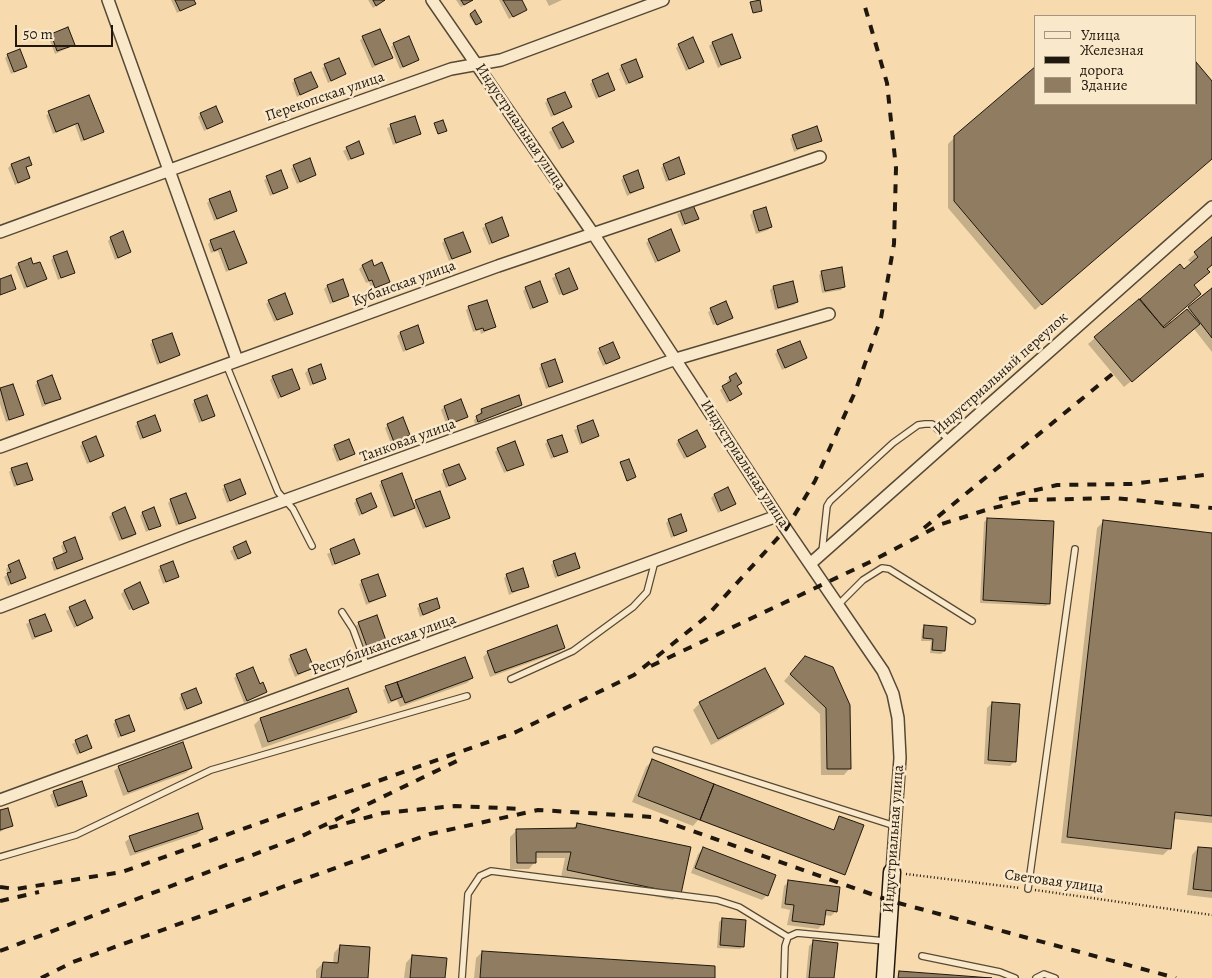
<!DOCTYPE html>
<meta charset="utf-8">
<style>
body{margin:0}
#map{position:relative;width:1212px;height:978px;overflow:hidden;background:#f7dbae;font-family:Alegreya,serif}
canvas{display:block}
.legend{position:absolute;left:1034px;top:15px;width:162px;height:90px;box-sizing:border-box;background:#fae8ca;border:1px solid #a3957f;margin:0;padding:6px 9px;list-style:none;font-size:15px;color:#20180e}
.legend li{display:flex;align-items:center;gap:10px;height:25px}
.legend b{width:25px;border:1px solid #a3957f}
.scale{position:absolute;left:15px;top:25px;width:98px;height:22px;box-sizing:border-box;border:2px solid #20180e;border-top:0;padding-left:6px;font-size:15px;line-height:18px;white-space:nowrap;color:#20180e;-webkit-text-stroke:4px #fae8ca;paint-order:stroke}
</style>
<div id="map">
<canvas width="1212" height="978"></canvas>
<ul class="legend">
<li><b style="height:6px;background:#fae8ca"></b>Улица</li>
<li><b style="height:6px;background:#20180e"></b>Железная дорога</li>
<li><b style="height:14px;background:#907d61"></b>Здание</li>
</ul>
<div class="scale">50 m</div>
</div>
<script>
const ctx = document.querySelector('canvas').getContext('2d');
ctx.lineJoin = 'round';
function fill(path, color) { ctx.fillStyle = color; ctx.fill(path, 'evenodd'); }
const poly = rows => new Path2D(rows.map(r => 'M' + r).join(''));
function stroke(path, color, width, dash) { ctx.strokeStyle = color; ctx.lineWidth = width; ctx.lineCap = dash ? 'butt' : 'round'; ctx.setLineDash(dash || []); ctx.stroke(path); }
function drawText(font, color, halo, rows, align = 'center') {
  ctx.font = font + ' Alegreya,serif'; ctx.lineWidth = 5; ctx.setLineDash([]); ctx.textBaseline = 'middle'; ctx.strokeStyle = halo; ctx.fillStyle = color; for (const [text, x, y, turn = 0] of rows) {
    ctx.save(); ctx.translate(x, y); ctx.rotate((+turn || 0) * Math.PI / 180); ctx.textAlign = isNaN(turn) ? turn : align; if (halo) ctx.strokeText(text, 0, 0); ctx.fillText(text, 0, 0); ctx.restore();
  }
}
const shadow = poly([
 [171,0,193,0,194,4,177,13],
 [368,0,385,0,373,8],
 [456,0,473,0,461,7],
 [499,0,520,0,525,9,509,19],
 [546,0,562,0,549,6],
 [475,12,480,22,475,25,469,16],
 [52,35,74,45,55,54,49,38],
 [363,38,391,58,372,68,360,40],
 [712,43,739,57,718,68,709,46],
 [394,44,418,60,400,69,391,47],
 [679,45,702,62,686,71,676,48],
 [8,55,26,66,11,74,5,58],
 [338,59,345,74,328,83,322,68],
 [1196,64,1212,83,1212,159,1035,310,948,208,948,144,955,137,1036,104,1196,104],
 [622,66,642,77,626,85,619,69],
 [295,80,316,87,297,97,292,83],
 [593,81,614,89,596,99,590,84],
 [88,97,102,132,81,142,75,125,53,134,46,115],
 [548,100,570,107,551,117,545,103],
 [201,114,222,122,204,131,198,117],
 [414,118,419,134,393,145,387,128],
 [562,124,572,142,559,150,549,132],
 [793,136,820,140,794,152,790,139],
 [358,143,363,153,348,161,343,151],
 [11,165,30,165,25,169,28,178,15,185,8,168],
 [664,165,684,174,666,182,661,168],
 [294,166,315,175,297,184,291,169],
 [280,172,287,188,270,196,264,180],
 [624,177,643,188,627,196,621,180],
 [210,200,235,211,214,221,207,203],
 [693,207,697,219,682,226,677,214],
 [753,212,771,227,768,230,756,234,750,215],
 [501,219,508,236,489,245,482,228],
 [111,238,130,252,115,260,108,241],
 [1212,238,1212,264,1193,286,1170,320,1172,322,1212,290,1212,352,1194,329,1124,387,1088,344,1180,266,1184,271,1192,264,1188,260],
 [445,240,469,251,449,261,442,243],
 [649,240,679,250,655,263,646,243],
 [211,241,245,263,226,272,218,251,211,253,208,244],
 [54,257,74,272,58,280,51,260],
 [18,264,33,266,46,279,24,289,15,267],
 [362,266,374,268,389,281,372,290,369,282,366,283,359,269],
 [569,270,575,289,559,295,552,278],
 [822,272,844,287,841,290,822,293,819,275],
 [327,286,348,296,330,304,324,289],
 [773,287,797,302,794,305,775,310,770,290],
 [526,288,546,302,530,310,523,291],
 [269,301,292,313,274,322,266,304],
 [725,303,732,318,713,325,708,312],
 [469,307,495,327,481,334,480,330,473,332,466,310],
 [400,333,423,343,403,352,397,336],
 [153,342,179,355,157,365,150,344],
 [600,349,618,358,603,366,597,352],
 [778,351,806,358,782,370,775,354],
 [542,365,562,382,546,389,539,368],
 [308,370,325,379,310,386,305,373],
 [736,374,741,383,736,387,740,394,727,403,720,390,728,384,727,381,730,378],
 [273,377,298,389,278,399,270,380],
 [38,382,59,399,42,407,35,385],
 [12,385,22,415,6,422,0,404,0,389],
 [195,401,213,416,199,423,192,404],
 [521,405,475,424,474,420,479,416,481,410],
 [444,407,467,417,447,426,441,410],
 [592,422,597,436,580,445,574,430],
 [138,423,159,431,140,440,135,426],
 [388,425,408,435,391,444,385,428],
 [548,441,566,451,551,459,545,444],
 [678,441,704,447,684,459,676,444],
 [83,443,103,456,87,464,80,446],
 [335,446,354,454,337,462,332,449],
 [498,449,523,464,504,473,495,452],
 [621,463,634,478,626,481],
 [12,469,31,480,14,487,9,472],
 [444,471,464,479,446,488,441,474],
 [382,482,412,505,416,502,449,517,423,529,414,507,410,511,391,518,379,485],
 [225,487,245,494,227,503,222,489],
 [714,495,734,504,718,513,711,498],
 [171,500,194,518,176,526,168,503],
 [357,500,376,507,359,516,354,503],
 [142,513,159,525,146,532,140,516],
 [112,514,135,534,132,537,119,541,109,517],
 [987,519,1049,603,1046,606,980,603,984,522],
 [669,520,685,531,671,538,666,523],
 [1103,522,1212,534,1212,823,1173,819,1170,848,1163,855,1061,843,1097,528],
 [354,541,359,553,332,566,327,554],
 [245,542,250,552,235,561,230,551],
 [64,543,82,559,54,571,51,562,64,555,61,546],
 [554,562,579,568,555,578,551,565],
 [9,566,25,578,8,586,4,577,8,574,6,569],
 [161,567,178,576,163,584,158,570],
 [507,575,528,586,509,595,504,578],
 [362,582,385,596,366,605,359,584],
 [124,591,146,603,129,610,121,594],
 [84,601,92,618,74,628,66,611],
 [420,606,439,608,420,617,417,608],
 [44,615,50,631,32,640,26,624],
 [359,623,387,648,384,651,367,658,356,626],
 [925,626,944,651,941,654,930,653,931,641,921,641,922,629],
 [564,648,559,652,490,677,483,657,488,652],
 [291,656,313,668,295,677,288,659],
 [465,658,472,678,467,683,400,707,397,700,388,704,383,690,386,688],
 [799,664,832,668,850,768,844,775,821,775,820,714,784,681],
 [237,675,266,692,244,703,234,678],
 [182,695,201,703,184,711,179,698],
 [700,703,783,704,776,711,711,745,693,710],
 [992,703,1015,761,1010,766,984,764,987,708],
 [355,712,349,718,262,748,254,725,260,719],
 [116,721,134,731,118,738,113,724],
 [86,737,91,748,77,755,72,744],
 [652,761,844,874,698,820,693,826,632,802,646,767],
 [119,767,191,768,186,773,123,796,114,771],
 [81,783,85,796,82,799,55,808,50,795,53,793],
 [0,812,12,825,0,832],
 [577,824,679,893,673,900,561,877,565,858,535,858,535,862,529,869,510,869,510,837,517,830,572,830],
 [202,829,197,834,130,856,125,842,130,838],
 [1198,848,1212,850,1212,898,1187,895,1192,855],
 [703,849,767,895,762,900,691,873,698,854],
 [789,881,836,911,831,916,824,915,823,924,818,929,787,925,790,910,781,908,784,886],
 [722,919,743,946,740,949,717,948,719,922],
 [814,941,833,978,806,978,809,946],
 [340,946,366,978,316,978,316,970,323,963,333,964,334,953],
 [482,952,714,978,474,978,476,958],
 [412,956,444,978,404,978,406,963]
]);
const building = poly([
 [175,0,194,0,196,4,180,11,175,0],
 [373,0,385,0,376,6,373,0],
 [461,0,473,0,464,5,461,0],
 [503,0,522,0,527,10,513,17,503,0],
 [760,0,762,11,753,13,750,2,760,0],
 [475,10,482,22,476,25,470,14,475,10],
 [68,27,75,45,57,51,51,34,68,27],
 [380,29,393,58,375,65,362,36,380,29],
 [732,34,741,58,721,65,712,42,732,34],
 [409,36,419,60,403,67,393,43,409,36],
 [693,37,704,62,689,69,678,44,693,37],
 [20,49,27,67,14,72,7,54,20,49],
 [339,58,346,74,331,81,324,64,339,58],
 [636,59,643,77,629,83,621,65,636,59],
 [1196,62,1212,81,1212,159,1042,305,954,201,954,136,1036,66,1036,104,1196,104,1196,62],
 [311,72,318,87,300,95,294,79,311,72],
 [608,73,615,90,599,97,592,80,608,73],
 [565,92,572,107,554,115,547,99,565,92],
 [89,95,104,132,84,140,78,123,56,132,48,111,89,95],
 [216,106,223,122,207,129,200,113,216,106],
 [415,116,421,134,396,143,390,124,415,116],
 [443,120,447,131,438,134,434,123,443,120],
 [563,122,574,142,562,148,552,128,563,122],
 [817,126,822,141,797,149,792,135,817,126],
 [359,141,364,154,351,159,346,147,359,141],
 [29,157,32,165,26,167,30,178,18,183,11,164,29,157],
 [679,157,685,174,669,180,663,164,679,157],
 [310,158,316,175,300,182,293,165,310,158],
 [281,170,288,188,273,194,266,176,281,170],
 [638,170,644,188,630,193,623,176,638,170],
 [230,191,237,211,217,219,209,199,230,191],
 [693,205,699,219,685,224,680,210,693,205],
 [766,207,772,227,759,231,753,211,766,207],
 [502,217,509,236,492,243,485,224,502,217],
 [671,229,680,251,658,261,648,239,671,229],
 [123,231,131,252,118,258,110,237,123,231],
 [234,231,247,263,229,270,221,248,214,251,210,240,234,231],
 [463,232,471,252,452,259,444,239,463,232],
 [1212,237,1212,265,1207,269,1210,272,1194,285,1201,294,1163,327,1140,299,1180,264,1184,269,1198,257,1194,252,1212,237],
 [67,251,75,273,61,278,53,256,67,251],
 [31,258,33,264,40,262,47,279,27,287,18,263,31,258],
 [372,260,374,266,382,262,390,282,375,288,372,280,369,281,362,265,372,260],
 [842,267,845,287,825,291,821,271,842,267],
 [569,268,578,289,563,295,555,274,569,268],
 [11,275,16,289,0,295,0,279,11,275],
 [343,279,349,296,333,302,327,285,343,279],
 [540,281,548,302,533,308,525,287,540,281],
 [793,281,798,302,778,308,773,286,793,281],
 [1212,288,1212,338,1188,307,1212,288],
 [285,293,293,314,277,320,268,300,285,293],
 [1139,299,1164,328,1187,309,1200,324,1132,382,1094,337,1139,299],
 [487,300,496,327,484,331,483,328,476,330,468,306,487,300],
 [726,301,733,318,717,325,710,308,726,301],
 [418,325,424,343,406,350,400,332,418,325],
 [172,333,180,355,160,363,152,340,172,333],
 [800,341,807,358,785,368,777,350,800,341],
 [613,342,620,358,606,364,599,348,613,342],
 [555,359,563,382,549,387,541,364,555,359],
 [321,364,326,379,313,384,308,369,321,364],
 [292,369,300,389,281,397,272,376,292,369],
 [736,373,742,383,737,386,742,394,730,401,722,386,731,381,729,377,736,373],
 [52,375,61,399,45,404,37,381,52,375],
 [13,384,24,415,9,420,0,388,13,384],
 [207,395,215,416,202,421,194,400,207,395],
 [519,395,522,405,478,422,476,416,482,413,481,409,519,395],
 [461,399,468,417,450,424,444,406,461,399],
 [155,415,161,431,143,438,137,422,155,415],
 [403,417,410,435,394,442,387,424,403,417],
 [593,420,599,436,582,443,577,426,593,420],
 [697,430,706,447,687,457,678,440,697,430],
 [562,435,568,452,554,457,547,440,562,435],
 [96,436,104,456,90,462,82,442,96,436],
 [349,439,355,454,340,460,334,445,349,439],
 [515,441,524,465,507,471,497,448,515,441],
 [629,459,636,477,627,481,620,462,629,459],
 [27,463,33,480,17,485,11,468,27,463],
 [459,464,466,479,449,486,443,470,459,464],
 [402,473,415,508,394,516,381,481,402,473],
 [240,479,246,494,230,501,224,485,240,479],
 [728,487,736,504,721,511,714,494,728,487],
 [440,491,450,518,426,527,415,500,440,491],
 [186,493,196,518,179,524,170,499,186,493],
 [371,493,377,507,362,514,356,499,371,493],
 [125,507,136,534,122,539,112,513,125,507],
 [154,507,161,526,149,530,142,512,154,507],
 [681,514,687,531,674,536,668,519,681,514],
 [987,518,1054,521,1050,604,983,600,987,518],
 [1103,520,1212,533,1212,816,1175,812,1171,849,1067,837,1103,520],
 [75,537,83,559,57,569,53,558,67,552,63,542,75,537],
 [354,539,360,554,335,564,330,549,354,539],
 [246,541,251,553,238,559,233,547,246,541],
 [575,553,580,568,558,576,553,561,575,553],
 [19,560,26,578,11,584,7,573,11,572,8,565,19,560],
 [173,561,179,577,166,582,160,566,173,561],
 [523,568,529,587,512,592,506,574,523,568],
 [378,574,386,596,369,602,361,580,378,574],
 [140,582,149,603,133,610,124,590,140,582],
 [437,598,440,608,423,615,419,604,437,598],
 [85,600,93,618,77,626,69,607,85,600],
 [45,614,52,631,35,637,29,620,45,614],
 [377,615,389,649,370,655,358,622,377,615],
 [557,625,565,648,495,673,487,651,557,625],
 [924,625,947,627,945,651,932,650,933,639,923,638,924,625],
 [306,649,314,668,298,674,290,655,306,649],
 [805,656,833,667,850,705,851,769,827,769,826,708,790,674,805,656],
 [465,657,473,678,405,703,397,682,465,657],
 [253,667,260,684,263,682,267,692,247,701,236,674,253,667],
 [765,668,784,704,718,739,699,702,765,668],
 [397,682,402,697,391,701,385,686,397,682],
 [196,688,202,703,187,709,181,694,196,688],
 [348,688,357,712,268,742,260,718,348,688],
 [992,702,1020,704,1016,762,988,760,992,702],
 [129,715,135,731,121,736,115,720,129,715],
 [87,735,92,748,80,753,75,740,87,735],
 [183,742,192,768,128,792,118,766,183,742],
 [652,759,714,784,700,820,638,796,652,759],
 [82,781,87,796,58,806,53,791,82,781],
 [714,784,834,830,839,816,864,825,845,875,700,820,714,784],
 [8,808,13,826,0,830,0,810,8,808],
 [198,813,203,829,135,852,129,836,198,813],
 [577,823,691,847,681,894,567,870,571,852,536,852,536,863,517,863,516,829,576,828,577,823],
 [703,847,776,875,768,896,695,868,703,847],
 [1198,847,1212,848,1212,891,1193,889,1198,847],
 [788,880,840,887,837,912,826,910,824,925,792,921,794,905,785,904,788,880],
 [722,918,746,920,744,947,720,945,722,918],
 [813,940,838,943,834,978,809,978,813,940],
 [340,945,370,947,368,978,321,978,323,962,338,963,340,945],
 [482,951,715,966,715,978,480,978,482,951],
 [412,955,447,958,445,978,410,978,412,955],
 [899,971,992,978,898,978,899,971]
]);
const path = poly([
 [906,874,1020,888],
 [1035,890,1212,915]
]);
const lane = poly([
 [226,364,278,492,293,509,312,546],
 [822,552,827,506,830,501,893,443,918,425,925,424,932,424,949,440],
 [839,604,863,580,882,568,889,569,972,621],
 [342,612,353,629,367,667],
 [511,679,573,651,633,607,647,592,655,561],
 [656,750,895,826],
 [0,857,76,835,211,770,467,696],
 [1028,889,1075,549],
 [922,956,1000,972,1015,978],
 [462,978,468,894,480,876,491,871,717,900,739,907,788,937],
 [784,978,785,946,788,937,797,933,885,941],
 [1036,978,1044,974,1055,978]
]);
const street = poly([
 [108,0,237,360],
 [432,0,594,235,786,529,883,671,893,694,898,718,900,758,892,872],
 [0,232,310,119,451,69,501,60,663,0],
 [0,447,498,266,820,157],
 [810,564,1212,207],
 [0,607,189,535,676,359,829,314],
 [0,800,777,516]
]);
const secondary = poly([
 [885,978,892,872]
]);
const rail = poly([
 [999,499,1057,485,1131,484,1212,474],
 [924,528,1116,371],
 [651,666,872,561,942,524,989,509,1028,500,1115,498,1212,508],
 [329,828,383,813,455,806,524,809],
 [0,887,16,889,122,872,516,732,634,675,706,617,786,529,815,481,855,392,881,318,894,244,896,168,887,83,863,0],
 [0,901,39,892],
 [0,951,300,837,463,758],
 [41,978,73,962,430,834,538,810,653,817,891,901,1176,978]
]);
const streetNames = [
 ["Перекопская улица",325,97,-19],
 ["Индустриальная улица",520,127,56],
 ["Кубанская улица",404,284,-20],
 ["Индустриальный переулок",1001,374,-42],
 ["Танковая улица",408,441,-20],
 ["Индустриальная улица",744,464,57],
 ["Республиканская улица",384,645,-20],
 ["Индустриальная улица",894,839,-86],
 ["Световая улица",1054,882,8]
];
fill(shadow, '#0003');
fill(building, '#907d61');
stroke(building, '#20180e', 1);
stroke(lane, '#564936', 8);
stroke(street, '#564936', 14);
stroke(secondary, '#20180e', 19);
stroke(path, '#20180e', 2.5, [1, 2.5]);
stroke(lane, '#fae8ca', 5.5);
stroke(street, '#fae8ca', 11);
stroke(secondary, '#fae8ca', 16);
stroke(rail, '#20180e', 4, [9, 9]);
drawText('15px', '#20180e', '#fae8ca', streetNames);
</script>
